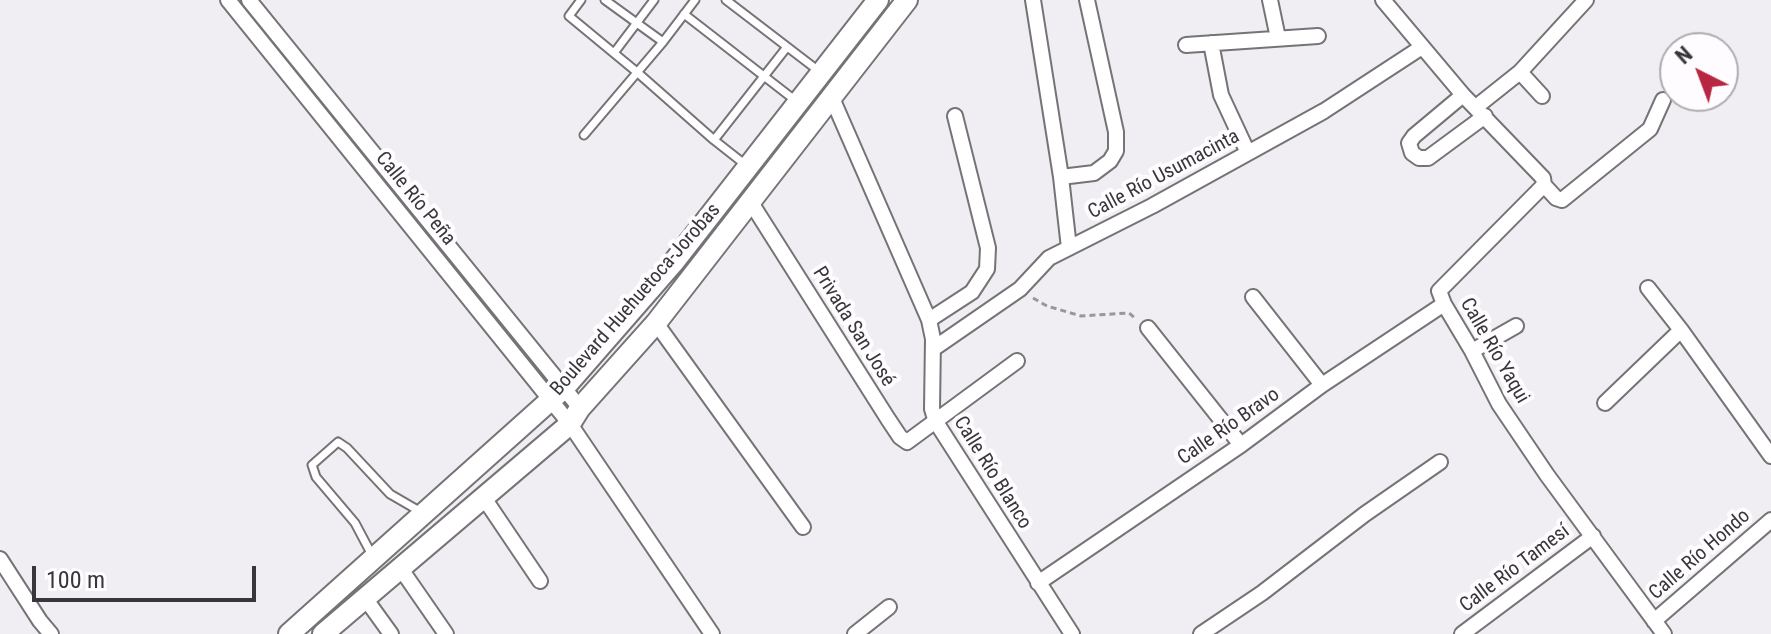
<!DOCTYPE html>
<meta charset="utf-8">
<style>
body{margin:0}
#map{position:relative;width:1771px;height:634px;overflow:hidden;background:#f1eef3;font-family:"Roboto Condensed",sans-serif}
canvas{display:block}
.north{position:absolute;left:1659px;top:32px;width:80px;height:80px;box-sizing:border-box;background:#fefcff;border:2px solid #aeadaf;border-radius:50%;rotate:318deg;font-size:22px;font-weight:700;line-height:32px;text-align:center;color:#373638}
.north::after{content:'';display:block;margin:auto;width:28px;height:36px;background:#b82642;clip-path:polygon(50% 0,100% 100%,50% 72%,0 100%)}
.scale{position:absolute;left:32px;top:566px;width:224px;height:36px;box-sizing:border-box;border:4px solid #373638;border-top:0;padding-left:10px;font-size:24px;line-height:28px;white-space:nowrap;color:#373638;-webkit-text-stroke:6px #fefcff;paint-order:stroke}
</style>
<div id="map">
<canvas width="1771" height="634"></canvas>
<div class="north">N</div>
<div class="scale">100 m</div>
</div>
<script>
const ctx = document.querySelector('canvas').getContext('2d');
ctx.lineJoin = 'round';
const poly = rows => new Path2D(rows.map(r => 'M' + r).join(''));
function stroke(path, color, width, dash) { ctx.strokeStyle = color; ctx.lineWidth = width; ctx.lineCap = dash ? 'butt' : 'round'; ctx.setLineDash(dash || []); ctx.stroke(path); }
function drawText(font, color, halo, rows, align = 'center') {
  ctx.font = font + ' "Roboto Condensed",sans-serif'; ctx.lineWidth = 8; ctx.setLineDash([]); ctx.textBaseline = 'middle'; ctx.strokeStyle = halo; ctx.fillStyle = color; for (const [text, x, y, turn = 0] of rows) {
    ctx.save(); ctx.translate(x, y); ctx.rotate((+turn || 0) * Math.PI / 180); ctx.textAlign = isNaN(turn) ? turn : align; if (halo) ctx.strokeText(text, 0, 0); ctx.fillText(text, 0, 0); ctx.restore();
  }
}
const path = poly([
 [1033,298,1047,306,1081,316,1129,313,1136,319]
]);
const service = poly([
 [581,0,569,16,638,73,714,140,787,47],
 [605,0,663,42,695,0],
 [726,0,820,72],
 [684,14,796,101],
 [614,53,654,0],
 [584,135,663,42],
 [714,140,747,166],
 [373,557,355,523,316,477,312,465,338,442,347,448,390,494,421,512]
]);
const minor = poly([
 [228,0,570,424,712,634],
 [249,0,580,408],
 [1033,0,1061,177,1094,173,1110,161,1116,151,1116,132,1087,0],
 [1270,0,1278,38],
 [1383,0,1463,95,1543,178,1544,185,1556,198,1562,200,1650,129,1663,100],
 [1211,43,1221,95,1248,153],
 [1186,45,1318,36],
 [1520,72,1542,96],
 [1463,95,1414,136,1409,143,1412,153,1419,158,1428,158,1485,116],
 [832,98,929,320,933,339,932,409,936,422,1072,634],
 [1476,107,1520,72,1586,0],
 [1061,177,1069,248],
 [1544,185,1439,291,1444,304,1472,351,1499,404,1547,475,1664,634],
 [750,201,888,419,900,437,907,442,1017,361],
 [1648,288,1681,330,1771,456],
 [1253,297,1322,385],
 [929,320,972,292,987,269,988,248,955,116],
 [656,323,803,527],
 [1148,328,1241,445],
 [933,349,1020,289,1049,258,1152,206,1324,111,1422,47],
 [1472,351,1516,326],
 [1605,403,1681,330],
 [484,498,540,581],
 [0,559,40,621,51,634],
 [401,569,446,634],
 [1038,583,1241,445,1322,385,1444,304],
 [365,598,391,634],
 [1654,621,1771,520],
 [855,634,889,607],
 [1201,634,1262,593,1365,514,1440,462],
 [1462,634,1593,536]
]);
const secondary = poly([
 [289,634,564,388,673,263,878,0],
 [323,634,570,424,580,408,656,323,907,0]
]);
const streetNames = [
 ["Calle Río Usumacinta",1164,175,-28],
 ["Calle Río Peña",415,199,51],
 ["Boulevard Huehuetoca-Jorobas",636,300,-49],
 ["Privada San José",853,327,58],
 ["Calle Río Yaqui",1494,351,60],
 ["Calle Río Bravo",1229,427,-35],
 ["Calle Río Blanco",992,473,58],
 ["Calle Río Hondo",1700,555,-41],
 ["Calle Río Tamesí",1515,569,-37]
];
stroke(service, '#767377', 11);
stroke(minor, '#767377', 18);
stroke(secondary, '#767377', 24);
stroke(path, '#99979b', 3, [6, 4]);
stroke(service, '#fff', 7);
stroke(minor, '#fff', 14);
stroke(secondary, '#fff', 20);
drawText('20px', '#373638', '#fefcff', streetNames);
</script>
